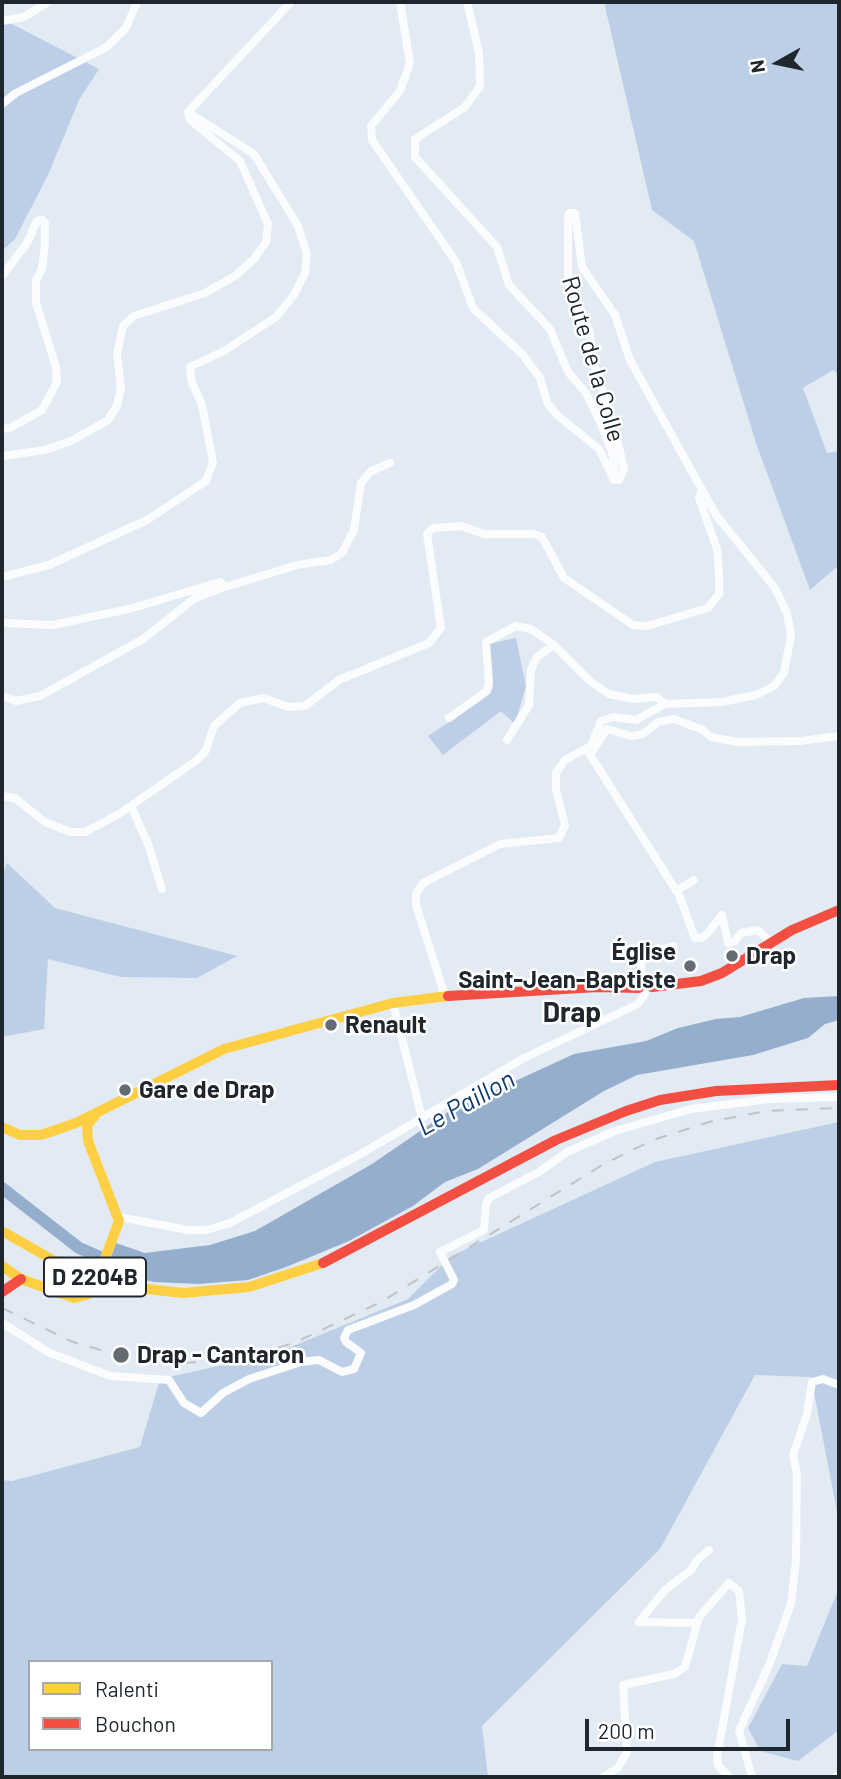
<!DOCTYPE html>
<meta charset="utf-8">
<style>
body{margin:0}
#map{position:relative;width:841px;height:1779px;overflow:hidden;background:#e2eaf4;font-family:Barlow,sans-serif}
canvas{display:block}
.frame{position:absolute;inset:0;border:4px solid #20262d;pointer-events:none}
.legend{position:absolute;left:28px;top:1660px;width:245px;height:91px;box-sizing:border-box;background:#fff;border:2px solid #a6a8ab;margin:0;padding:9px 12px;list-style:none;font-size:21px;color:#20262d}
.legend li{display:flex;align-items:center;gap:14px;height:35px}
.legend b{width:35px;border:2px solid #a6a8ab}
.north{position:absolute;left:743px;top:28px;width:70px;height:70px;-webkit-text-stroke:5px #fff;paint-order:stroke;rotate:261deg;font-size:19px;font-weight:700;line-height:28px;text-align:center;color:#20262d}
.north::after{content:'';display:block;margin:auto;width:24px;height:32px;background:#20262d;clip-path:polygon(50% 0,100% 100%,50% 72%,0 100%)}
.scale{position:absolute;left:585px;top:1719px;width:205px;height:32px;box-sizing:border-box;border:4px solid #20262d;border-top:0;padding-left:9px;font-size:21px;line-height:24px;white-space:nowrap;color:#20262d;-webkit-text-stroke:5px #fff;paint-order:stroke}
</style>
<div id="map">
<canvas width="841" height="1779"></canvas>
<div class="frame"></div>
<ul class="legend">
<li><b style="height:9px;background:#ffcf43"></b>Ralenti</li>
<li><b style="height:9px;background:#f24e42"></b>Bouchon</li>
</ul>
<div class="north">N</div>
<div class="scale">200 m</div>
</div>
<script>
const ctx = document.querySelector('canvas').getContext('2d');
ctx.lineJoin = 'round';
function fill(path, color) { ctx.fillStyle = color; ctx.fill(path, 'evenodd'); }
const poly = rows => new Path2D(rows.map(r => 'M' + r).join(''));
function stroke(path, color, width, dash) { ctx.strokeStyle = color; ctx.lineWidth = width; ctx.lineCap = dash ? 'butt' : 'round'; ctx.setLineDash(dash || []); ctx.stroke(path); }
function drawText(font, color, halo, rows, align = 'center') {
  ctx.font = font + ' Barlow,sans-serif'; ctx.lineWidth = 5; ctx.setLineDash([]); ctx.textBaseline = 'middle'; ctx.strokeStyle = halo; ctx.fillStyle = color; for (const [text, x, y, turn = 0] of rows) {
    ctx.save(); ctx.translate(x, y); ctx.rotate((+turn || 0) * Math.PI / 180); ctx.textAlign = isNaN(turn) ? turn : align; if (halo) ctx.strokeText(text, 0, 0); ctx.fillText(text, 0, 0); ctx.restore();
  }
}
const green = poly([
 [604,2,835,2,839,6,839,375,833,370,803,388,827,453,839,451,839,565,810,590,756,443,694,241,652,210],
 [2,15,10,23,99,69,79,100,48,175,15,239,2,251],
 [516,638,526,686,515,724,501,711,443,755,428,736,480,701,493,688,487,644],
 [7,863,55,908,237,956,197,978,121,977,48,959,44,1029,2,1037,2,877],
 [839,1122,839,1522,811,1377,755,1375,660,1549,482,1726,488,1777,2,1777,2,1480,12,1481,140,1447,160,1379,276,1353,408,1299,451,1256,655,1162],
 [30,1662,271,1662,271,1749,30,1749],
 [839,1588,839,1730,798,1761,760,1751,748,1728,782,1664,807,1666]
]);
const water = poly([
 [839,996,839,1020,825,1024,808,1038,753,1055,637,1075,604,1091,478,1169,445,1182,413,1206,349,1241,286,1267,248,1280,198,1284,154,1282,106,1271,116,1243,145,1253,210,1245,255,1231,372,1164,448,1112,574,1054,646,1041,678,1028,716,1019,740,1017,804,998]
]);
const river = poly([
 [2,1188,79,1248,114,1263]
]);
const street = poly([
 [400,2,410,63,400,91,371,126,372,140,456,262,473,308,523,355,540,378,548,404,557,415,599,449,614,480],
 [2,21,24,17,48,2],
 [2,104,16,93,107,47,126,28,137,2],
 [2,276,27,243,37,221,42,220,45,223,45,243,42,269,36,280,36,303,56,367,57,382,42,410,10,428,2,429],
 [2,456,45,450,71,441,108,420,117,406,121,387,117,354,123,326,134,316,205,293,235,276,254,259,266,242,268,224,240,161,190,120,188,112,291,2],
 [2,577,49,565,147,520,206,481,213,462,202,405,191,380,190,367,224,351,276,317,294,295,305,273,307,254,298,226,254,154,188,112],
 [225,587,297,565,331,560,342,553,354,530,361,483,371,471,390,463],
 [2,623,53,625,129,609,220,582,225,587,195,598,143,639,40,696,16,701,2,696],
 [449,718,487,691,489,682,486,642,516,626,531,629,554,645],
 [507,740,529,705,531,670,537,657,554,645,591,682,609,694,633,699,657,697,665,704],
 [587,750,679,895,695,938,701,938,707,934,722,915,728,943,734,942,741,933,758,930,771,943],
 [590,755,607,729,631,736,643,734,658,722,674,719,703,730,711,737,737,742,800,741,839,736],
 [2,796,15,798,45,822,71,832,85,832,119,814,197,760,205,752,214,726,240,703,264,698,288,707,305,706,339,680,429,643,441,628,427,534,433,528,461,526,484,534,534,534,542,537,564,578,633,625,647,626,708,608,719,594,719,573,717,549,699,498,702,489],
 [131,806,148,844,162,889],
 [676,891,694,880],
 [643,982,640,956,673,946],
 [445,996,416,905,416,894,423,883,500,844,559,838,565,825,556,790,556,773,565,760,591,746,601,721,613,717,636,720,665,704,722,702,756,695,774,686,784,673,791,635,787,613,775,588,716,515,630,360,615,315,582,267,575,213,569,213,568,218,568,279,589,330,594,364,615,430,624,469,619,480,616,476,612,452,601,424,586,393,568,372,550,329,509,285,497,247,415,157,415,139,465,107,480,86,479,53,467,2],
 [393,1003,422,1118],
 [119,1217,188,1230,207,1230,230,1223,357,1156,524,1058,638,1004,645,994],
 [2,1323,50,1353,110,1376,169,1380,184,1403,201,1413,223,1393,249,1379,301,1362,319,1360,342,1372,354,1369,361,1353,346,1342,344,1338,348,1330,414,1305,452,1284,454,1280,440,1252,484,1230,486,1204,489,1198,539,1172,567,1152,615,1131,691,1109,769,1099,839,1097],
 [696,1623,639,1622,665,1590,691,1570,697,1560,709,1550],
 [603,1777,618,1768,627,1752,623,1685,674,1674,685,1667,699,1617,729,1583,739,1591,742,1619,717,1757,718,1765,729,1777],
 [752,1777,739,1731,769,1665,791,1604,796,1560,797,1474,793,1455,807,1414,812,1382,823,1379,839,1385],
 [836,1777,839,1775]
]);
const slow = poly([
 [2,1127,20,1135,41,1135,76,1123,224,1049,393,1003,448,996],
 [2,1231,60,1264,129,1287,183,1293,249,1287,323,1263],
 [2,1266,21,1279,74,1298,87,1295,94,1288,119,1221,88,1141,87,1125,95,1116]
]);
const jam = poly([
 [652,987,701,981,722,973,792,930,839,910],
 [448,996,598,987,639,988],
 [323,1263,556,1140,626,1111,660,1100,716,1091,839,1085],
 [2,1292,21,1279]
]);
const rail = poly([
 [2,1308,73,1342,125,1357,186,1363,246,1357,294,1343,381,1302,602,1165,653,1140,709,1122,767,1111,839,1108]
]);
const markers = [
 [732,956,7,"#646b73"],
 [690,966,7,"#646b73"],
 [331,1025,7,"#646b73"],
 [125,1090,7,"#646b73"],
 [121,1355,9,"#646b73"]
];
const shields = [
 [95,1277,102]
];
const shieldNames = [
 ["D 2204B",95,1277]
];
const streetNames = [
 ["Route de la Colle",593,359,74]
];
const poiNames = [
 ["Église",676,952,"right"],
 ["Saint-Jean-Baptiste",676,980,"right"],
 ["Drap",746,956],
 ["Renault",345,1025],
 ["Gare de Drap",139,1090],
 ["Drap - Cantaron",137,1355]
];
const waterNames = [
 ["Le Paillon",466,1103,-29]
];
const quarterNames = [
 ["Drap",572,1013]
];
fill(green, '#bdcfe7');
fill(water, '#96aecd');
stroke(river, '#96aecd', 12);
stroke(street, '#fbfcfd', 8);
stroke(slow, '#ffcf43', 10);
stroke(jam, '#f24e42', 10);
stroke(rail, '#c0c2c5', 2, [12, 12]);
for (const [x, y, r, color] of markers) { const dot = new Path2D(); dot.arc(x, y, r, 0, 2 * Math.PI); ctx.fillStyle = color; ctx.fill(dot); stroke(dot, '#fff', 2.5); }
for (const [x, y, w] of shields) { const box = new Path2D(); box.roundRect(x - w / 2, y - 19.5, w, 39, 5); ctx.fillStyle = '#fff'; ctx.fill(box); stroke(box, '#20262d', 2); }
drawText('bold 23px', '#20262d', null, shieldNames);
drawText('24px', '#20262d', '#fff', streetNames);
drawText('bold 24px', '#20262d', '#fff', poiNames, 'left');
drawText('italic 26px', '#0d396c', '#fff', waterNames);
drawText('bold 28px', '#20262d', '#fff', quarterNames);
</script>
